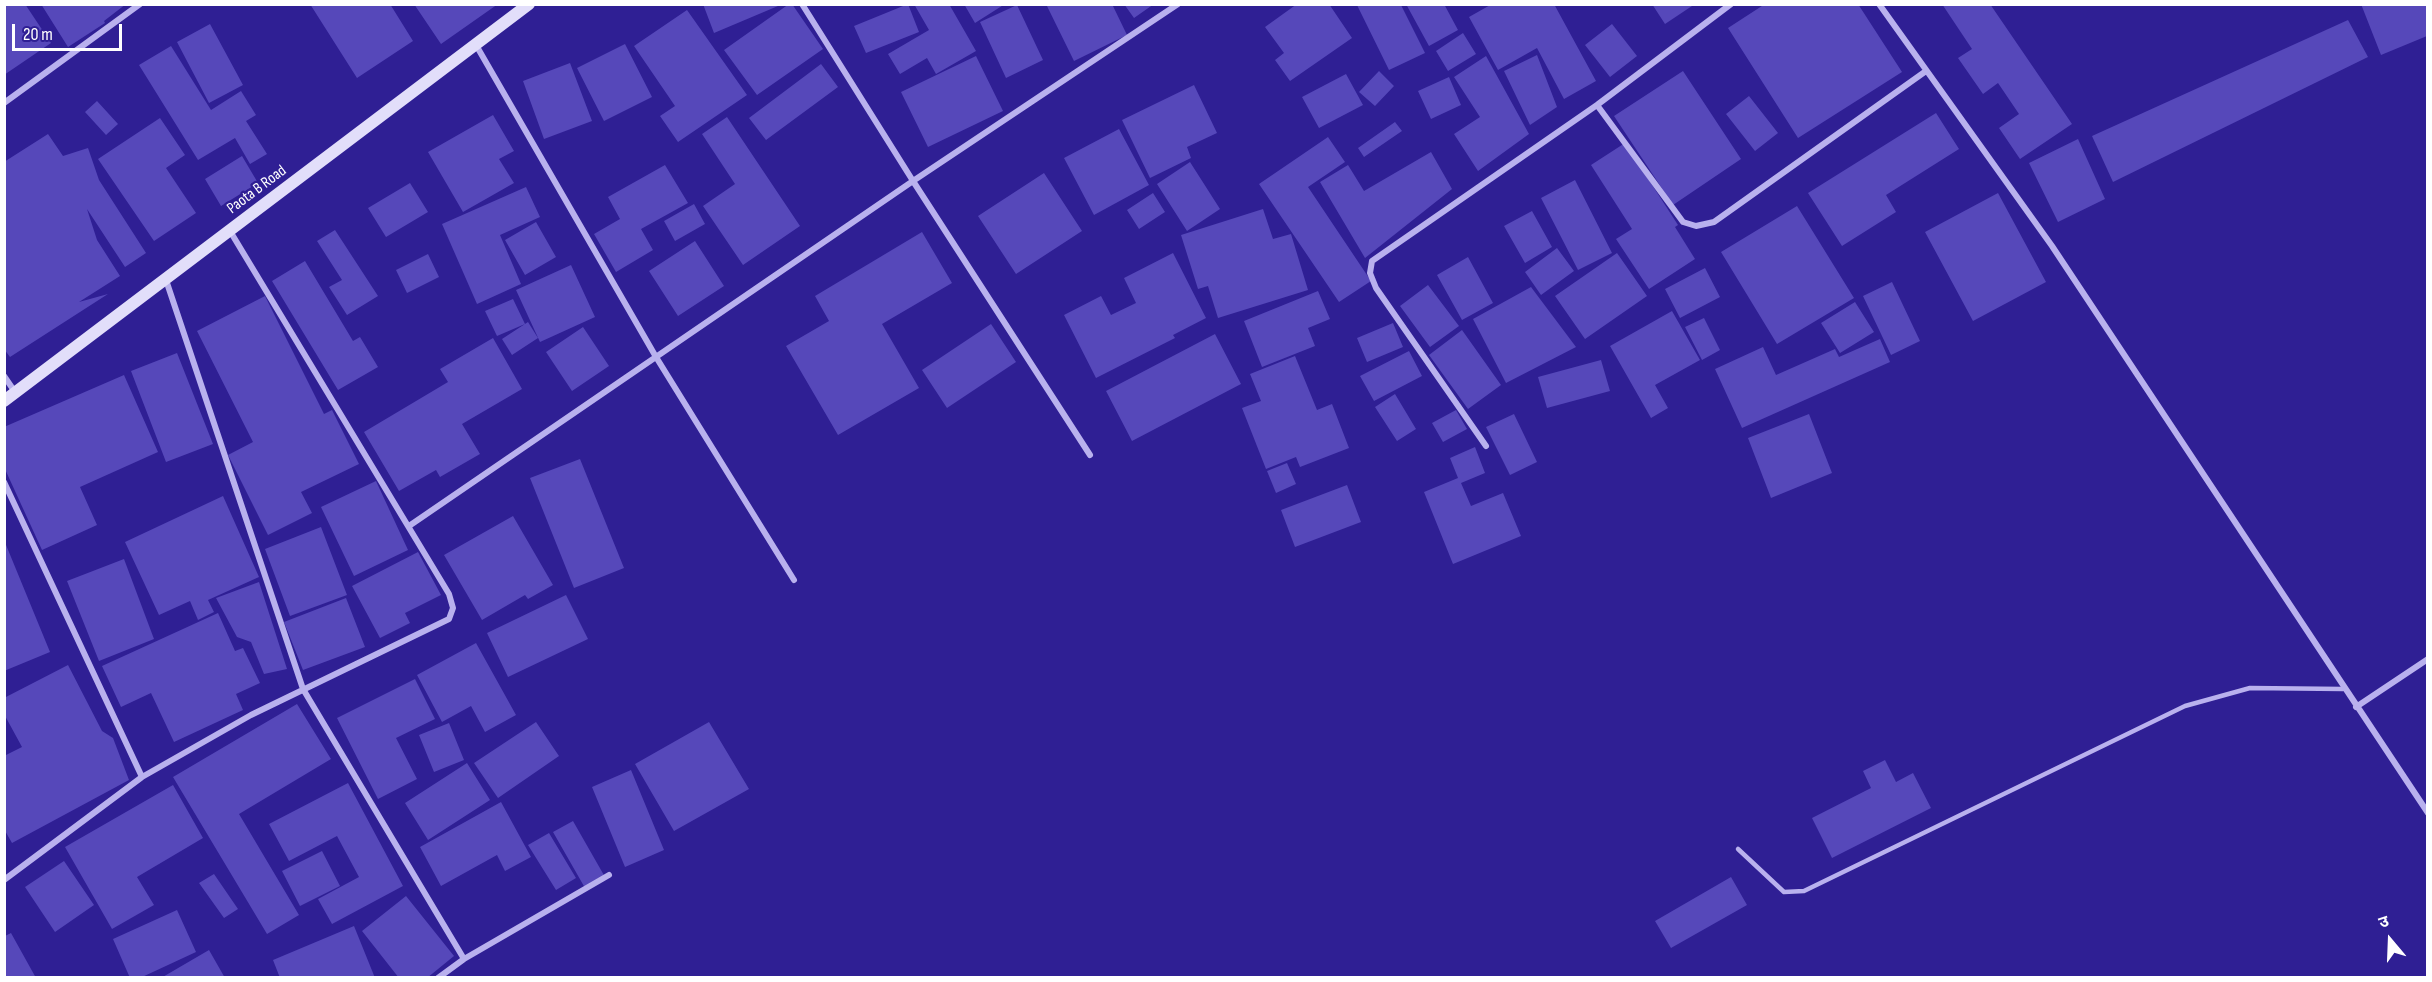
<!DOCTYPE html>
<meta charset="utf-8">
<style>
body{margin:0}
#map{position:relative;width:2432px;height:982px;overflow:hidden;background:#2f1f94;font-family:"Sofia Sans Condensed","Noto Sans Devanagari",sans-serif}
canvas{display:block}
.frame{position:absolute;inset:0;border:6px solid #fff;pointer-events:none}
.north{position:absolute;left:2360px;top:910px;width:60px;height:60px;-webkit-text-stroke:4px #2f1f94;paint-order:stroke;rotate:341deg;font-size:16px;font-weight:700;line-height:24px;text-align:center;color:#fff}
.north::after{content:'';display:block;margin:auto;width:21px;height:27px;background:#fff;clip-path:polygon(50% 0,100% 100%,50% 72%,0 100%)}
.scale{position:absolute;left:12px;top:24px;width:110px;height:27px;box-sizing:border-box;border:3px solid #fff;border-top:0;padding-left:8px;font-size:18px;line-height:21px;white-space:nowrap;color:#fff;-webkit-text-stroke:4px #2f1f94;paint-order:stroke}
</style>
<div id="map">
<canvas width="2432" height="982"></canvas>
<div class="frame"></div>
<div class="north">उ</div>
<div class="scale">20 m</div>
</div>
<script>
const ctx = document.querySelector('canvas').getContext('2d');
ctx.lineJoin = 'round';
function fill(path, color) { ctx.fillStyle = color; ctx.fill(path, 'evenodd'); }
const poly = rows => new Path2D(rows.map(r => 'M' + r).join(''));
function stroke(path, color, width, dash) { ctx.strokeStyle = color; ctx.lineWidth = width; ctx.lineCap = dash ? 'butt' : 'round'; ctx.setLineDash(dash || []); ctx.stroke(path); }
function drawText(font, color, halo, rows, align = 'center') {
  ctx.font = font + ' "Sofia Sans Condensed",sans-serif'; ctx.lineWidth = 4.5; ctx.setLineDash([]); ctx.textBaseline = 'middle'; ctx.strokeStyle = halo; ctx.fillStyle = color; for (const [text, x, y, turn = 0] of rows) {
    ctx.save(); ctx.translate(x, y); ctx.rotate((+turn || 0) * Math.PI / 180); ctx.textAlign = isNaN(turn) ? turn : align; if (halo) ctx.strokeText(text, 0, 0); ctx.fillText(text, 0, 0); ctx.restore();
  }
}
const building = poly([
 [4,4,25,4,51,43,4,75],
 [41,4,126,4,104,21,105,23,68,47],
 [310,4,390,4,413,41,357,78],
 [414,4,498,4,441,44],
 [703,4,777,4,778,6,714,33],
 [789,4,792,4,823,49,757,95,724,50],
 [908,4,919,32,866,53,854,26],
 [914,4,949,4,976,51,936,74,927,58,900,74,888,54,929,30],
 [964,4,1005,4,975,23],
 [1046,4,1112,4,1127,35,1074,61],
 [1124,4,1154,4,1134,18],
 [1297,4,1329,4,1352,38,1290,81,1275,60,1284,53,1265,27],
 [1406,4,1444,4,1458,30,1429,46],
 [1492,4,1554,4,1596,81,1564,99,1537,48,1498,70,1469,17],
 [1652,4,1695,4,1665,24],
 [1765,4,1858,4,1902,72,1798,138,1728,28],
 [1942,4,1990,4,2072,124,2020,159,1999,128,2019,114,1998,83,1983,94,1958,58,1972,49],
 [2361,4,2427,4,2427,36,2381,55],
 [1017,5,1043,60,1006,78,980,22],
 [1357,5,1401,5,1425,53,1389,70],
 [687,10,747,95,678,142,660,116,675,106,634,46],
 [2348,20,2368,57,2113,182,2092,136],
 [210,24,243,85,209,103,177,42],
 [1612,24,1637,56,1610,77,1585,45],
 [1463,33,1476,54,1448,71,1436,51],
 [625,44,652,97,604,121,577,68],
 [171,46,211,110,241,91,256,115,246,121,267,154,250,164,235,138,198,160,139,65],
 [1537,55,1557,107,1530,125,1504,71],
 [976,56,1003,111,928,147,901,92],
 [1486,56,1529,134,1478,171,1454,134,1480,117,1454,77],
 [570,63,592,121,544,139,523,81],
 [821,64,838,87,766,140,749,118],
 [1379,71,1394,86,1375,106,1359,92],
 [1683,71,1741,159,1673,205,1614,116],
 [1346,74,1363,105,1319,128,1302,97],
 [1449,77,1461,105,1431,119,1418,91],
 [1194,85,1217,133,1187,147,1191,158,1150,178,1122,120],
 [1749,96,1778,133,1755,151,1726,114],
 [97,101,118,124,106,135,85,112],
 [1936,113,1959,149,1886,195,1896,212,1842,246,1808,193],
 [493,115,514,151,499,159,514,183,463,212,428,152],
 [727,117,800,226,743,265,703,206,735,184,702,134],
 [160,118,185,155,166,168,196,213,154,241,98,159],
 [1395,122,1402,131,1364,157,1358,148],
 [1119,129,1149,185,1094,215,1064,158],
 [48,134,63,156,88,148,99,180,146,253,125,267,87,209,97,240,120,276,79,302,108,294,10,357,4,349,4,162],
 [1328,137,1345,162,1308,187,1371,281,1339,302,1259,184],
 [2078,139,2105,199,2058,222,2029,163],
 [1625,143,1678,225,1675,227,1695,259,1649,289,1616,239,1632,229,1591,165],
 [1431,152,1452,189,1365,258,1320,182,1348,165,1364,191],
 [242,156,258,183,221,206,205,179],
 [1190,162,1220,209,1187,231,1157,184],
 [665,165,688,203,641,229,653,250,616,272,594,234,620,219,608,197],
 [1044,173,1082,231,1016,274,978,216],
 [1575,180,1612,253,1578,270,1541,198],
 [410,183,428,212,386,237,368,208],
 [526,187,540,217,500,235,521,284,477,304,442,224],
 [1153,193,1165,212,1139,229,1127,210],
 [1998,193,2046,282,1973,321,1925,232],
 [694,204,705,224,675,241,664,221],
 [1797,206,1854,298,1777,344,1721,252],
 [1263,209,1273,239,1291,234,1308,290,1218,318,1208,286,1198,289,1181,235],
 [1532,211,1552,247,1525,263,1504,226],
 [536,222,556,257,525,275,505,240],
 [335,230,378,296,347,315,329,287,342,280,317,241],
 [922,232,952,283,882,324,919,388,838,435,786,346,829,321,815,296],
 [695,241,724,286,678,316,649,271],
 [1557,248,1574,271,1541,295,1525,272],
 [1173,253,1206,318,1173,335,1175,338,1096,378,1064,315,1101,296,1111,315,1136,303,1124,278],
 [1617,253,1647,296,1585,339,1555,296],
 [428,254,439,277,407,293,396,270],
 [1468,257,1493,303,1462,320,1437,275],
 [305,261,353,341,360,337,378,367,338,390,272,281],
 [571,265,595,317,540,342,516,290],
 [1705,268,1720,297,1680,318,1665,289],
 [1892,282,1920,341,1891,355,1863,296],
 [1428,285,1459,326,1430,347,1400,306],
 [1531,287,1576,347,1506,383,1473,319],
 [1318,291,1330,319,1308,328,1315,346,1262,367,1244,321],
 [265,296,324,414,332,410,359,464,301,492,312,513,268,535,228,455,253,442,197,331],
 [513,299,525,324,497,336,485,311],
 [1855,302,1874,332,1840,353,1821,323],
 [1672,311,1700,360,1655,385,1668,408,1651,418,1610,346],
 [1704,318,1720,350,1702,360,1685,327],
 [528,322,538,338,512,355,502,339],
 [1393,323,1403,347,1367,362,1357,338],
 [991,324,1016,362,947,408,922,370],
 [583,327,609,366,572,391,546,352],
 [1462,330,1501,385,1468,409,1429,355],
 [1215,334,1241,384,1132,441,1106,391],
 [493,338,522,389,462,424,480,454,440,477,436,470,399,491,364,432,448,382,440,369],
 [1880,339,1890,362,1742,428,1715,369,1763,347,1776,375,1835,349,1839,357],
 [1409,351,1422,376,1374,401,1360,376],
 [177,353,213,444,166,462,131,371],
 [1295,356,1317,410,1332,404,1349,448,1300,467,1296,457,1266,469,1242,408,1261,401,1250,374],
 [1601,360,1610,391,1547,408,1538,377],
 [124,375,158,452,80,487,97,525,42,550,4,467,4,427],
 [1395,394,1416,429,1397,441,1375,407],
 [1456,410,1467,429,1443,442,1432,423],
 [1514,414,1537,462,1510,475,1486,427],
 [1809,414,1832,473,1771,498,1748,438],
 [1475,447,1485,473,1461,483,1471,506,1503,493,1521,536,1453,564,1424,492,1458,478,1450,458],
 [580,459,624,568,574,588,530,478],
 [1287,463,1296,484,1276,493,1267,471],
 [376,481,408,550,354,576,321,507],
 [1347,485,1361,522,1295,547,1281,510],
 [223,496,259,577,208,600,214,612,198,620,190,601,159,615,125,542],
 [513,516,553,585,528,599,525,595,482,620,444,555],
 [321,527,347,595,290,616,265,549],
 [4,540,50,652,4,671],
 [418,552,441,595,405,613,410,623,380,638,352,586],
 [124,559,154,639,99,661,67,581],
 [259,582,287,669,264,674,251,642,237,637,216,598],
 [566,595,588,639,508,677,487,633],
 [346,598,365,647,303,670,284,622],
 [218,613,235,651,243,648,260,683,236,694,243,710,174,742,151,693,121,707,102,666],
 [476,643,516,715,485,732,471,706,442,722,417,675],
 [68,665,102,731,113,738,129,780,12,843,4,829,4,756,22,747,4,714,4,698],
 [415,679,435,719,396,738,417,779,378,799,337,718],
 [297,704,331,759,239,814,299,915,267,934,173,777],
 [536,722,559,756,498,798,474,763],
 [709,722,749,789,674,831,635,764],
 [449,723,464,760,434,772,419,735],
 [1885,760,1896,782,1913,773,1931,808,1832,858,1812,818,1871,788,1863,771],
 [467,763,490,800,428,840,405,803],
 [631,770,664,850,625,867,592,787],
 [348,783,403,886,332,924,318,899,359,877,337,836,289,861,269,824],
 [173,785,203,838,137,877,154,905,112,929,65,847],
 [501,802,531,857,505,871,497,855,441,886,420,847],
 [573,821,605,877,585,888,553,832],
 [549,833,576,878,556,890,528,845],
 [322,851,340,886,300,906,282,871],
 [64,861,94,905,55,932,25,887],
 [214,874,238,909,224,918,199,883],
 [1731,877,1747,905,1671,948,1655,921],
 [406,896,454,956,427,978,399,978,362,931],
 [177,910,196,952,140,978,130,978,113,939],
 [354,926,375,978,280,978,273,960],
 [11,933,36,978,5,978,5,936],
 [209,950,225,978,161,978]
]);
const lane = poly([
 [1738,849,1784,892,1804,891,2185,706,2250,688,2343,689]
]);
const street = poly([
 [802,4,913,181,1178,4],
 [1879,4,2052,246,2428,813],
 [476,45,656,357,794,580],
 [4,103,140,4],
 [1597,105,1683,222,1696,226,1714,222,1926,71],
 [166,280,303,689,464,959],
 [4,376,15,392],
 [1486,446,1376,288,1370,273,1372,261,1597,105,1731,4],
 [4,482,142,777],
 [409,526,913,181,1090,455],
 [2356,707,2428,659],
 [4,880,142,777,251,715,449,619,453,608,449,594,230,231],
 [438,978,464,959,609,875]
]);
const secondary = poly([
 [4,401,529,4]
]);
const streetNames = [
 ["Paota B Road",257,190,-37]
];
fill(building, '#5648ba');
stroke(lane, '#b9b1ee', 4.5);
stroke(street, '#b9b1ee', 6);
stroke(secondary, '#e2defa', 12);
drawText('16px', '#fff', '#2f1f94', streetNames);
</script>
